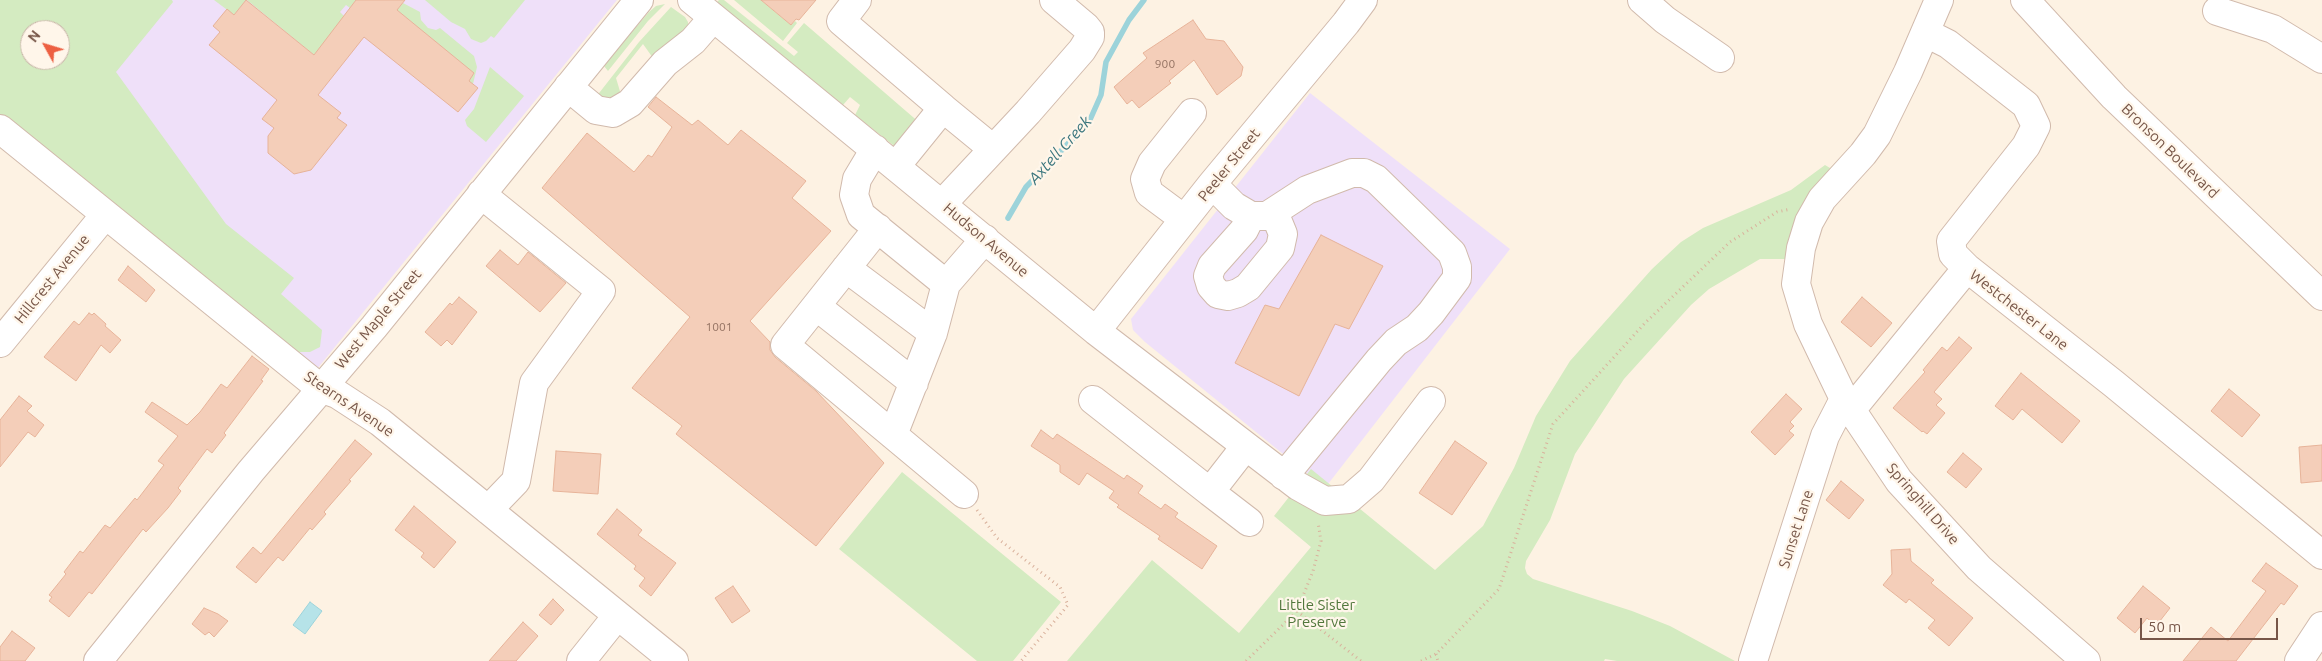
<!DOCTYPE html>
<style>
body{margin:0}
#map{position:relative;width:2322px;height:661px;overflow:hidden;background:#fdf2e3;font-family:Ubuntu,sans-serif}
canvas{display:block}
.north{position:absolute;left:20px;top:20px;width:50px;height:50px;box-sizing:border-box;background:#fff6ea;border:1px solid #c9b6a9;border-radius:50%;rotate:309deg;font-size:14px;font-weight:700;line-height:20px;text-align:center;color:#775648}
.north::after{content:'';display:block;margin:auto;width:18px;height:22px;background:#ed6042;clip-path:polygon(50% 0,100% 100%,50% 72%,0 100%)}
.scale{position:absolute;left:2140px;top:618px;width:138px;height:22px;box-sizing:border-box;border:2px solid #775648;border-top:0;padding-left:6px;font-size:15px;line-height:18px;white-space:nowrap;color:#775648;-webkit-text-stroke:4px #fff6ea;paint-order:stroke}
</style>
<div id="map">
<canvas width="2322" height="661"></canvas>
<div class="north">N</div>
<div class="scale">50 m</div>
</div>
<script>
const ctx = document.querySelector('canvas').getContext('2d');
ctx.lineJoin = 'round';
function fill(path, color) { ctx.fillStyle = color; ctx.fill(path, 'evenodd'); }
const poly = rows => new Path2D(rows.map(r => 'M' + r).join(''));
function stroke(path, color, width, dash) { ctx.strokeStyle = color; ctx.lineWidth = width; ctx.lineCap = dash ? 'butt' : 'round'; ctx.setLineDash(dash || []); ctx.stroke(path); }
function drawText(font, color, halo, rows, align = 'center') {
  ctx.font = font + ' Ubuntu,sans-serif'; ctx.lineWidth = 4.5; ctx.setLineDash([]); ctx.textBaseline = 'middle'; ctx.strokeStyle = halo; ctx.fillStyle = color; for (const [text, x, y, turn = 0] of rows) {
    ctx.save(); ctx.translate(x, y); ctx.rotate((+turn || 0) * Math.PI / 180); ctx.textAlign = isNaN(turn) ? turn : align; if (halo) ctx.strokeText(text, 0, 0); ctx.fillText(text, 0, 0); ctx.restore();
  }
}
const education = poly([
 [0,0,617,0,317,369,0,114],
 [30,30,60,30,60,60,30,60],
 [1310,93,1510,249,1325,488,1145,342,1133,330,1131,319]
]);
const green = poly([
 [0,0,172,0,173,2,116,72,226,224,294,278,281,294,322,330,320,347,310,352,294,352,274,340,0,114],
 [30,30,60,30,60,60,30,60],
 [214,0,246,0,234,15],
 [247,0,356,0,350,8,346,5,340,12,345,17,314,55],
 [425,0,525,0,494,38,491,36,486,41,481,43,471,39,465,29,451,22],
 [719,0,724,0,794,56,798,52,787,43,804,23,921,124,900,146,893,145,855,115,860,105,850,97,843,105,716,3],
 [734,0,761,0,791,25,795,21,797,23,783,41],
 [403,3,420,12,421,20,428,28,436,30,440,28,474,56,477,67,473,84,469,81,474,73,397,10],
 [665,4,648,21,608,71,604,66,624,41,649,12,656,6],
 [671,7,685,17,688,22,688,29,653,58,643,44,616,78,622,98,620,101,596,97,639,42],
 [490,67,524,96,486,142,467,126,465,120,474,109],
 [1844,155,1798,259,1760,259,1709,289,1691,305,1624,379,1575,454,1550,520,1526,561,1525,568,1527,574,1533,579,1632,611,1670,626,1735,661,1617,661,1605,659,1604,661,1067,661,1152,560,1239,633,1311,547,1274,516,1311,469,1435,570,1483,526,1514,468,1536,416,1570,361,1652,269,1681,242,1703,228,1791,190,1825,165,1830,168],
 [902,472,1061,602,1013,661,977,661,839,549]
]);
const water = poly([
 [310,602,322,611,305,634,293,625,310,602]
]);
const stream = poly([
 [1008,218,1026,187,1089,122,1101,95,1106,62,1129,20,1144,0]
]);
const building = poly([
 [246,0,314,55,356,0,405,0,397,10,474,73,469,81,478,88,458,112,364,37,318,95,341,113,337,118,347,125,311,170,294,174,268,153,268,136,274,128,262,119,277,100,209,45,220,32,213,26,227,9,234,15,246,0],
 [761,0,816,0,799,20,796,19,791,25,761,0],
 [1193,20,1206,39,1224,41,1243,67,1241,76,1217,95,1194,60,1169,81,1171,83,1139,108,1132,100,1127,104,1114,87,1147,58,1143,53,1193,20],
 [656,97,692,125,698,120,728,145,741,130,806,181,792,198,831,231,750,321,770,342,770,350,775,357,816,391,884,463,816,546,676,434,682,426,632,388,690,317,542,188,587,133,634,172,648,155,652,157,672,127,648,107,656,97],
 [1321,235,1383,266,1349,329,1335,324,1299,396,1235,363,1265,305,1279,309,1321,235],
 [500,250,518,265,528,252,566,283,540,312,486,266,500,250],
 [128,266,155,290,146,302,118,280,128,266],
 [459,297,477,312,452,345,447,340,441,346,425,332,450,303,452,305,459,297],
 [1862,297,1892,323,1871,347,1841,322,1862,297],
 [89,313,92,315,94,313,106,324,105,326,121,340,110,353,101,345,76,381,44,357,74,321,79,325,89,313],
 [1959,337,1972,348,1934,392,1942,399,1936,405,1945,413,1927,434,1923,431,1922,432,1893,408,1925,372,1923,370,1942,347,1947,351,1959,337],
 [252,356,269,369,261,380,263,381,224,433,226,435,212,453,207,449,178,488,181,491,168,508,146,532,143,529,92,594,89,592,69,617,49,601,52,597,49,595,66,574,64,572,80,551,83,553,105,525,110,528,135,498,137,500,164,465,158,461,178,436,145,412,152,402,187,425,200,412,221,384,227,388,252,356],
 [2021,373,2080,421,2062,443,2022,409,2013,420,1995,406,2021,373],
 [2229,389,2260,415,2242,437,2211,411,2229,389],
 [1786,394,1802,409,1790,422,1794,426,1789,431,1794,435,1775,455,1751,432,1786,394],
 [19,396,32,406,27,411,44,425,35,437,28,432,0,467,0,420,19,396],
 [1041,430,1053,439,1057,434,1124,479,1127,475,1143,486,1138,493,1161,509,1165,504,1178,513,1175,517,1217,546,1202,569,1158,539,1160,536,1117,507,1119,505,1109,498,1114,491,1087,473,1079,485,1060,472,1060,465,1031,446,1041,430],
 [355,440,372,454,349,480,351,481,324,512,326,514,312,530,310,528,283,561,278,557,256,583,236,567,253,547,261,554,355,440],
 [1455,441,1487,463,1452,515,1419,493,1455,441],
 [2322,445,2322,481,2301,483,2299,447,2322,445],
 [556,451,601,454,598,494,553,491,556,451],
 [1963,453,1982,469,1966,488,1947,472,1963,453],
 [1841,481,1864,500,1849,519,1826,500,1841,481],
 [414,506,456,542,434,568,421,557,424,553,395,530,414,506],
 [617,509,642,530,638,535,676,563,651,596,639,586,645,578,634,569,636,566,597,534,617,509],
 [1910,549,1911,561,1934,580,1931,583,1973,618,1949,646,1928,628,1935,620,1909,599,1906,603,1883,585,1892,574,1891,550,1910,549],
 [2266,563,2298,586,2284,605,2281,603,2236,661,2183,661,2211,627,2228,641,2266,591,2252,581,2266,563],
 [733,586,750,611,732,623,715,598,733,586],
 [2143,586,2170,608,2156,626,2147,618,2135,633,2117,618,2143,586],
 [553,599,564,610,551,625,539,615,553,599],
 [204,608,218,614,228,621,214,637,209,632,205,635,192,624,204,608],
 [523,622,538,636,516,661,489,661,523,622],
 [12,631,35,648,25,661,0,661,0,647,12,631]
]);
const path = poly([
 [977,510,997,538,1060,587,1068,605,1021,661],
 [1297,611,1361,661],
 [1436,654,1438,661],
 [1246,661,1297,611,1313,571,1321,541,1318,522],
 [1421,661,1436,654,1499,589,1553,424,1645,323,1730,242,1777,212,1791,209]
]);
const minor = poly([
 [692,0,1096,331,1298,486,1325,501,1349,499,1371,480,1431,401],
 [857,0,841,21,943,108,896,166],
 [1642,0,1665,20,1720,58],
 [1939,0,1908,72,1877,135,1863,154,1822,199,1809,222,1801,248,1796,284,1808,324,1844,399,1899,481,1979,568,2086,661],
 [2025,0,2114,97,2322,296],
 [2217,11,2273,29,2322,59],
 [1926,33,1948,44,2026,105,2036,126,2026,146,1951,241,1953,254,1967,268,2114,384,2322,555],
 [568,87,596,110,613,113,630,103,665,63,693,41,713,18],
 [943,108,993,149],
 [0,129,320,388,337,394,380,422,674,661],
 [875,149,857,179,854,195,861,215,946,284,985,239],
 [1212,184,1234,206,1251,216,1267,216,1307,190,1352,173,1364,173,1376,179,1452,253,1457,267,1457,278,1431,313,1417,328,1396,342,1379,360,1284,476],
 [481,194,601,291,534,383,516,481,488,510],
 [942,204,1028,112,1082,50,1090,37,1090,32,1086,27,1054,0],
 [1251,216,1244,230,1212,266,1208,276,1211,286,1218,294,1228,296,1238,293,1248,287,1280,248,1283,234,1274,212],
 [1184,219,1149,193,1145,179,1152,163,1192,113],
 [878,228,785,345,964,494],
 [846,268,933,333],
 [816,306,914,383],
 [1096,331,1212,184,1346,23,1363,0],
 [0,343,105,215],
 [1093,400,1210,492,1245,447],
 [1852,409,1967,268],
 [893,435,933,333,946,284],
 [1210,492,1249,522],
 [98,661,251,471,374,327,639,0],
 [581,661,617,616],
 [1753,661,1825,436,1844,399],
 [2299,661,2322,626]
]);
const numberNames = [
 ["900",1165,64],
 ["1001",719,327]
];
const streetNames = [
 ["Bronson Boulevard",2170,151,44],
 ["Peeler Street",1229,165,-51],
 ["Hudson Avenue",986,240,40],
 ["Hillcrest Avenue",52,279,-51],
 ["Westchester Lane",2019,310,38],
 ["West Maple Street",378,319,-50],
 ["Stearns Avenue",349,404,34],
 ["Springhill Drive",1923,504,49],
 ["Sunset Lane",1796,529,-72]
];
const parkNames = [
 ["Little Sister",1317,605],
 ["Preserve",1317,622]
];
const waterNames = [
 ["Axtell Creek",1060,150,-48]
];
fill(education, '#efe0f9');
fill(green, '#d4ebc1');
fill(water, '#b6e3e8');
stroke(water, '#9cd3da', 1);
stroke(stream, '#9cd3da', 5.5);
fill(building, '#f4ceb9');
stroke(building, '#e7b399', 1);
stroke(minor, '#d1baac', 30);
stroke(path, '#d9b19c', 3, [1, 4]);
stroke(minor, '#fff', 28);
drawText('12px', '#967464', null, numberNames);
drawText('15px', '#775648', '#fff6ea', streetNames);
drawText('15px', '#51773c', '#fff6ea', parkNames);
drawText('italic 16px', '#3a757d', '#fff6ea', waterNames);
</script>
